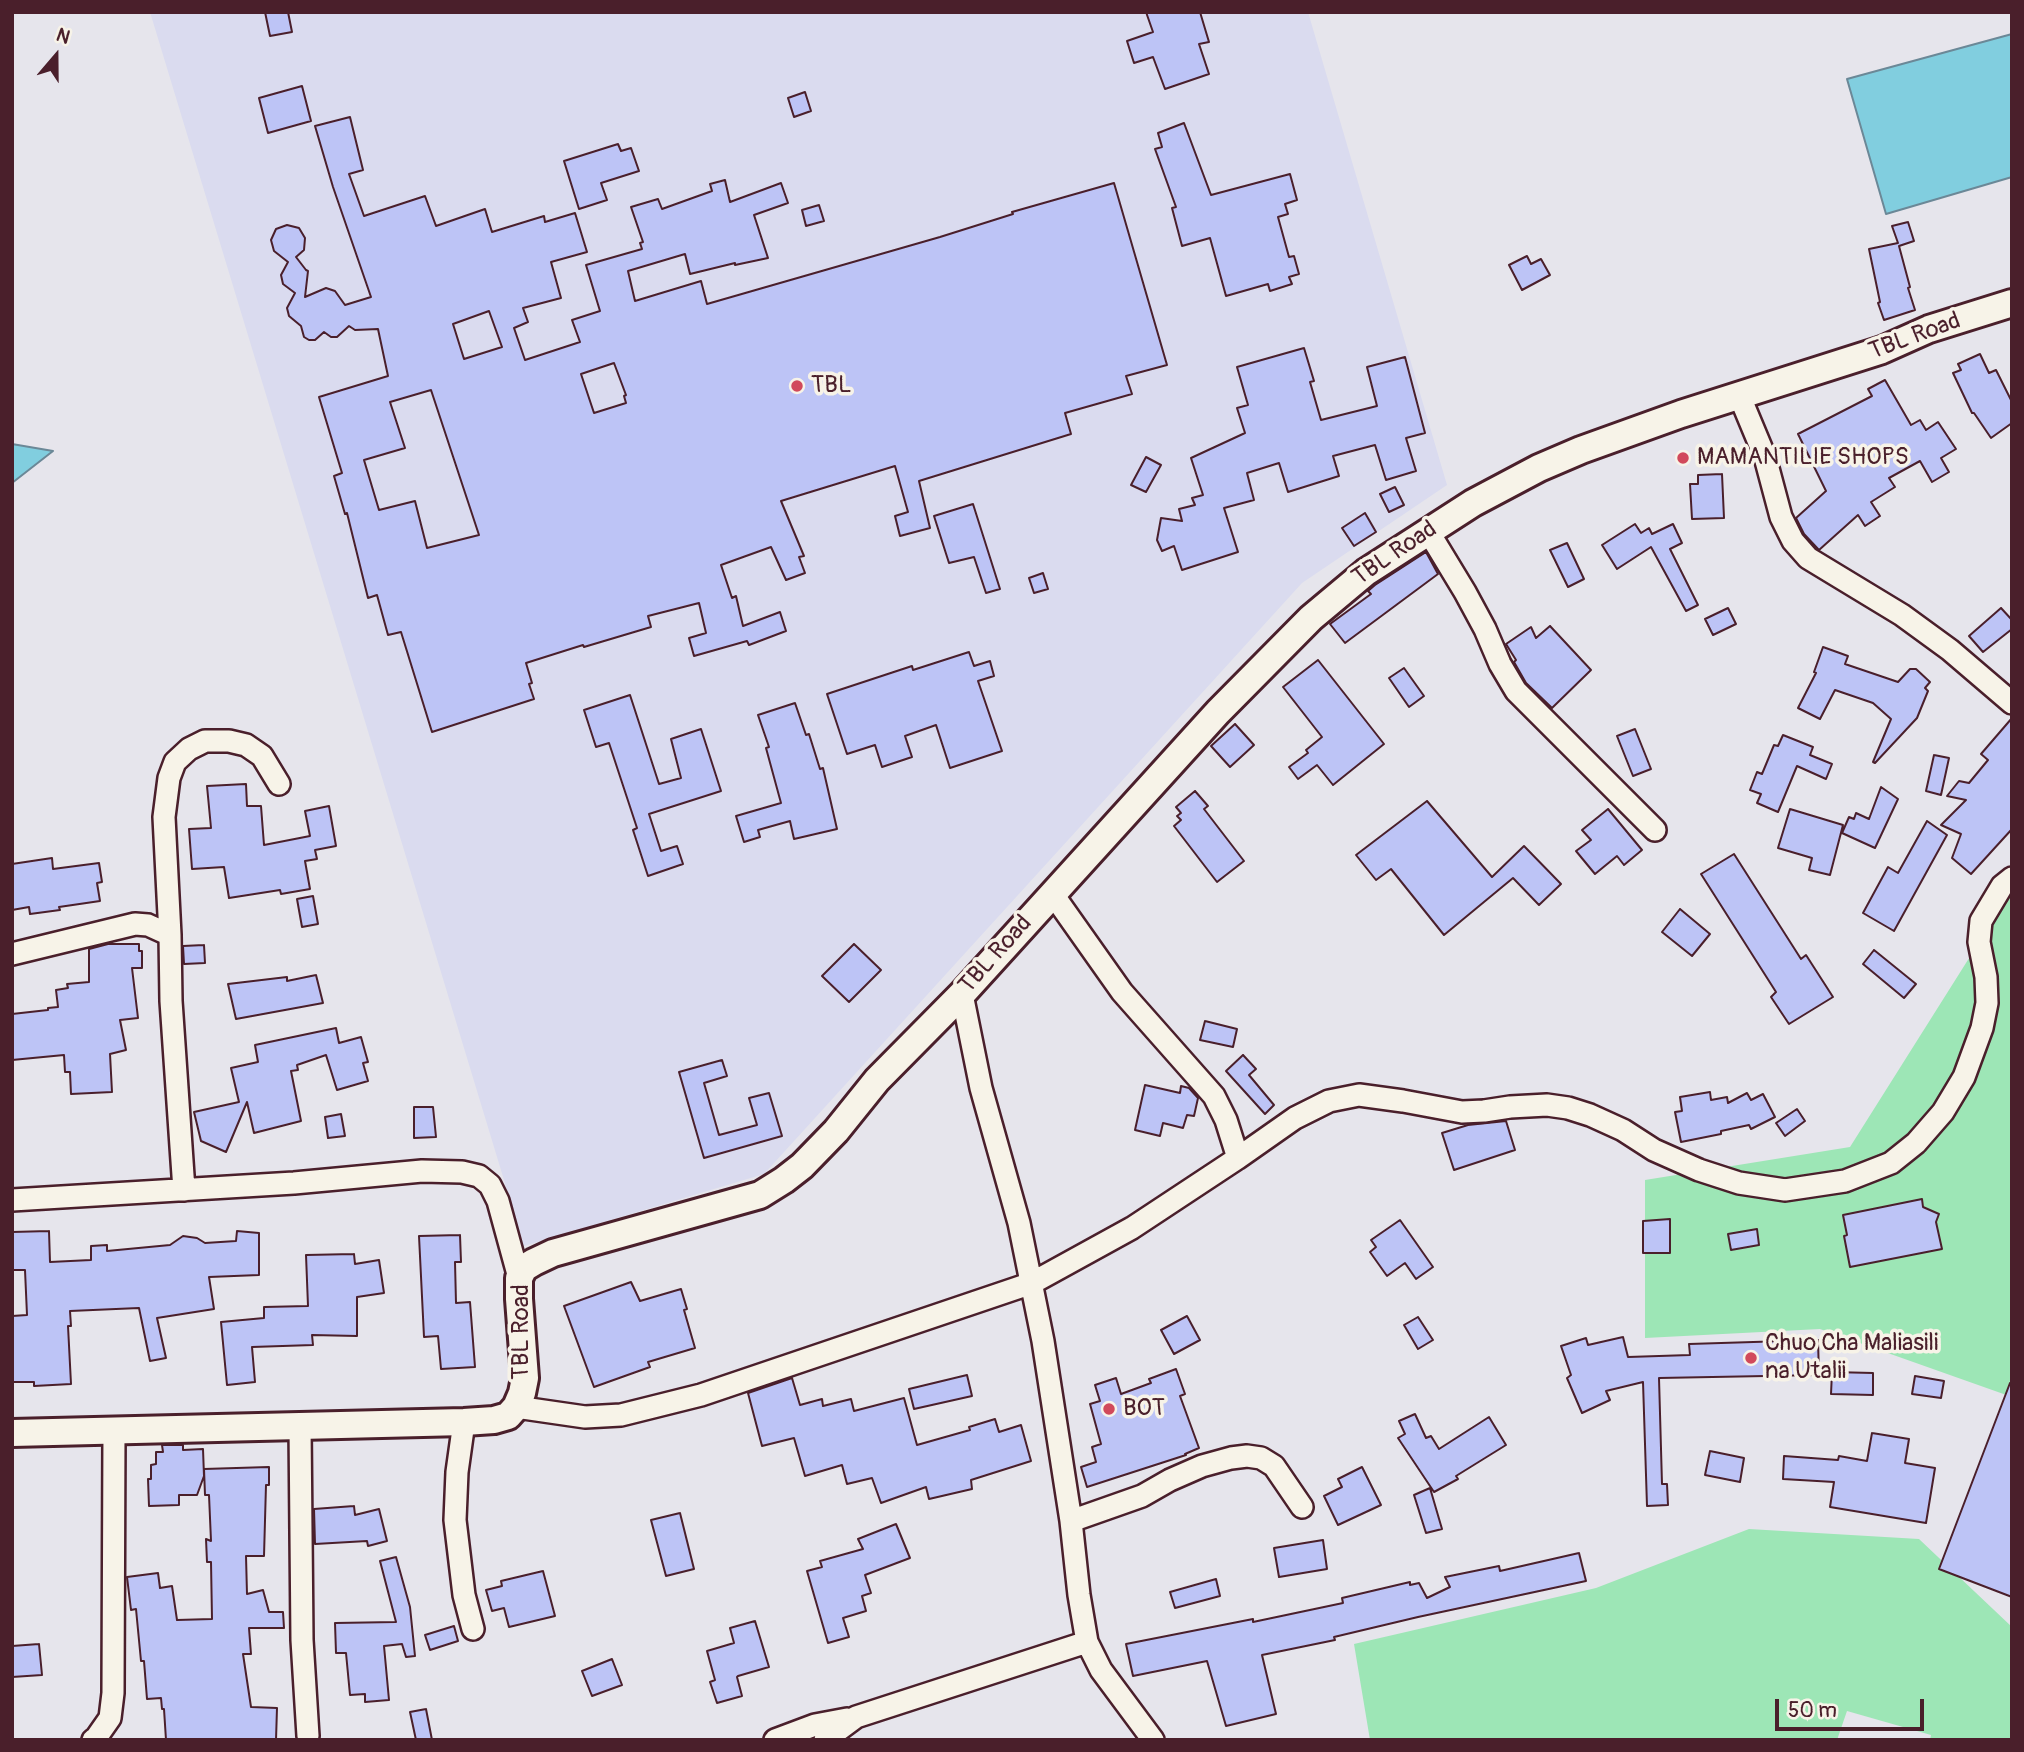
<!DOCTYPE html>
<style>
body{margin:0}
#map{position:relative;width:2024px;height:1752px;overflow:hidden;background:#e6e5ec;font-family:Pangolin,sans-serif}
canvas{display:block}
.frame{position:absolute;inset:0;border:14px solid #4a1f2b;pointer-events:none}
.north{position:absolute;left:21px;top:21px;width:70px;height:70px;-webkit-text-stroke:5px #f7f3e8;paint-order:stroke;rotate:20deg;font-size:19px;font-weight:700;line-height:28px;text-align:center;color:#4a1f2b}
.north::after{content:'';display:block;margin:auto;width:24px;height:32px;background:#4a1f2b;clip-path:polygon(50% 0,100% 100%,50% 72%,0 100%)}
.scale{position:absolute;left:1775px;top:1699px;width:149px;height:32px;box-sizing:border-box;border:4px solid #4a1f2b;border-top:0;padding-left:9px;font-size:21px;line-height:24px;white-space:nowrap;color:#4a1f2b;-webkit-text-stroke:5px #f7f3e8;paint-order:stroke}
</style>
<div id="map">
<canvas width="2024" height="1752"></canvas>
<div class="frame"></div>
<div class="north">N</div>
<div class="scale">50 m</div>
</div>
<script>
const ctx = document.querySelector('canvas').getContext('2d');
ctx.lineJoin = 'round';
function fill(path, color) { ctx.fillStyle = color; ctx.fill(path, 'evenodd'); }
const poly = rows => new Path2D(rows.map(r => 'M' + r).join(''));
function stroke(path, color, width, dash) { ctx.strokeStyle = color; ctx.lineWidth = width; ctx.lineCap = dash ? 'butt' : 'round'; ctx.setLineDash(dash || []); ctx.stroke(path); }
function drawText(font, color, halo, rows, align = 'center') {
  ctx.font = font + ' Pangolin,sans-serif'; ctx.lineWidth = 7; ctx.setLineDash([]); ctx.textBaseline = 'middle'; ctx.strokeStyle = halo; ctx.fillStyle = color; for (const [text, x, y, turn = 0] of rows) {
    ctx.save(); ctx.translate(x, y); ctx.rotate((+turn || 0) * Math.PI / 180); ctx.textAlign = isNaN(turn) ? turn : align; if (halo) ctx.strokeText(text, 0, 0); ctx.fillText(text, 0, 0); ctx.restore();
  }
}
const built = poly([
 [150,12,1308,12,1447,485,1302,583,764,1174,524,1246]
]);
const green = poly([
 [2012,890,2012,1397,1820,1329,1645,1338,1645,1180,1850,1147],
 [1749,1529,1919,1539,2012,1627,2012,1740,1930,1740,1931,1735,1847,1711,1837,1740,1370,1740,1354,1644,1596,1588]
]);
const water = poly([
 [2012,34,2012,177,1886,214,1847,79,2012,34],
 [12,444,53,451,12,483,12,444]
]);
const building = poly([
 [265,12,288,12,292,32,270,36,265,12],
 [1146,12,1200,12,1209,42,1199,44,1209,74,1165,89,1153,57,1134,63,1127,41,1153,32,1146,12],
 [302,86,311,121,268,133,259,98,302,86],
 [805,92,811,111,794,117,788,98,805,92],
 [350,117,363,170,349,174,364,216,425,196,436,226,485,209,492,232,544,216,545,222,575,213,587,252,551,262,561,298,523,308,528,322,514,328,525,360,580,342,572,320,600,311,586,265,642,249,640,243,643,242,631,207,658,199,662,209,712,191,710,184,725,180,730,202,781,183,788,203,754,215,768,258,735,265,735,263,690,274,685,254,628,271,635,301,701,281,707,304,940,237,1013,214,1012,212,1114,183,1167,365,1126,376,1132,394,1065,413,1071,434,919,481,930,528,900,536,895,516,908,512,895,466,781,501,804,556,799,557,805,573,786,580,771,547,721,565,732,598,736,596,743,626,780,612,786,631,749,645,747,641,694,656,689,638,706,633,699,603,648,616,651,627,584,647,583,645,526,663,532,683,529,684,534,699,432,732,401,632,388,635,377,595,368,598,347,513,345,514,334,476,342,473,319,397,388,376,378,329,355,330,349,326,337,337,331,337,324,332,315,340,309,340,304,337,301,326,289,316,287,308,295,293,283,284,281,275,288,262,274,251,271,240,276,229,287,225,299,228,305,238,304,250,296,257,306,270,308,271,305,297,326,288,335,291,345,305,371,297,333,187,315,126,350,117],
 [489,311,502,347,464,359,453,324,489,311],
 [614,363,626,395,624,396,626,403,594,413,581,374,614,363],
 [431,390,479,535,427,548,415,501,379,510,364,460,405,448,390,402,431,390],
 [1184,123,1211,195,1290,174,1297,200,1285,204,1288,214,1278,217,1289,257,1294,256,1299,274,1289,277,1292,284,1270,291,1268,284,1226,296,1210,238,1182,246,1172,208,1176,207,1155,149,1162,147,1158,133,1184,123],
 [618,144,621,151,631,148,639,171,601,183,607,200,579,209,564,161,618,144],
 [819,205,824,221,806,226,802,210,819,205],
 [1908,222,1914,241,1899,246,1910,287,1908,288,1915,310,1884,320,1878,303,1880,302,1869,249,1898,243,1892,226,1908,222],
 [1527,256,1531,264,1541,259,1550,275,1522,290,1509,265,1527,256],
 [1304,348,1314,381,1310,382,1321,420,1377,406,1367,367,1405,357,1425,433,1406,438,1416,471,1386,480,1375,445,1333,456,1339,476,1288,492,1279,463,1247,473,1254,500,1224,508,1238,552,1182,570,1174,546,1162,551,1157,540,1161,518,1182,521,1179,509,1195,505,1192,498,1203,495,1191,458,1245,433,1237,408,1248,405,1237,367,1304,348],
 [1980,354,1989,373,1996,370,2012,402,2012,423,1991,438,1974,413,1972,413,1953,373,1961,370,1958,364,1980,354],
 [1885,380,1911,425,1920,420,1926,430,1938,422,1956,449,1941,458,1949,472,1932,482,1920,461,1889,478,1895,487,1871,502,1880,516,1865,526,1858,515,1819,550,1804,534,1796,518,1826,491,1798,434,1872,396,1868,389,1885,380],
 [1146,457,1161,465,1146,492,1131,485,1146,457],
 [1722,474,1724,518,1692,519,1690,484,1698,484,1698,475,1722,474],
 [1395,487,1404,505,1389,512,1380,494,1395,487],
 [973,504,1000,589,986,593,974,557,949,563,934,516,973,504],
 [1365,513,1376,532,1354,546,1342,528,1365,513],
 [1635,524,1641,533,1649,528,1652,534,1673,524,1682,543,1670,549,1698,605,1686,611,1651,547,1617,569,1602,545,1635,524],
 [1567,543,1584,579,1568,587,1550,550,1567,543],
 [1426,552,1438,574,1345,643,1330,624,1371,594,1368,591,1375,585,1426,552],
 [1043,573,1048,589,1034,593,1029,578,1043,573],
 [1728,608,1736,624,1713,635,1705,619,1728,608],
 [2001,608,2012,620,2012,629,1983,652,1969,636,2001,608],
 [1550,626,1591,670,1552,708,1526,683,1514,662,1516,660,1506,644,1531,627,1536,638,1550,626],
 [1823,647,1848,656,1845,664,1898,682,1910,669,1916,669,1930,682,1925,688,1928,691,1917,718,1875,763,1873,762,1891,719,1873,703,1835,690,1820,719,1798,708,1816,673,1814,672,1823,647],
 [969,652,974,666,990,661,994,676,978,681,1002,751,950,768,936,725,905,736,912,757,882,767,875,745,847,754,827,694,912,666,913,670,969,652],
 [1318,660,1384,744,1333,785,1317,765,1298,779,1289,767,1308,753,1306,750,1322,737,1283,687,1318,660],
 [1404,668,1424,696,1409,707,1389,678,1404,668],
 [630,695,659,784,681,778,671,739,701,729,721,791,649,814,661,851,677,846,683,864,648,876,633,830,637,828,609,743,596,747,584,710,630,695],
 [795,703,806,735,809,734,820,769,823,768,837,829,794,839,790,821,758,830,760,837,744,842,736,816,781,803,766,748,769,747,758,715,795,703],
 [2012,718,2012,829,1971,874,1952,858,1961,834,1941,825,1966,800,1947,796,1959,781,1969,783,1988,760,1981,754,2012,718],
 [1235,724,1254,745,1230,767,1211,746,1235,724],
 [1635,729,1651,769,1633,776,1617,736,1635,729],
 [1783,735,1813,747,1810,755,1832,764,1826,779,1797,766,1778,812,1757,803,1761,794,1750,790,1757,772,1762,774,1774,745,1778,746,1783,735],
 [1934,755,1949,758,1941,795,1926,791,1934,755],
 [246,784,247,806,261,806,264,845,310,836,305,811,329,806,336,846,315,850,317,859,305,861,310,889,281,894,280,890,229,898,224,867,192,869,189,829,211,828,207,786,246,784],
 [1881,787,1898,799,1875,848,1842,833,1849,817,1854,819,1856,813,1869,819,1881,787],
 [1195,791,1208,806,1204,809,1244,861,1217,882,1174,826,1181,820,1177,816,1181,813,1176,807,1195,791],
 [1427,801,1492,877,1524,846,1561,884,1539,905,1513,878,1444,935,1391,869,1376,880,1356,855,1427,801],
 [1608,809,1642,850,1624,865,1617,856,1595,874,1576,851,1591,840,1582,830,1608,809],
 [1790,809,1843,825,1830,875,1809,870,1812,858,1778,848,1790,809],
 [1927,821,1947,835,1894,931,1863,913,1888,867,1898,873,1927,821],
 [1734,854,1801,959,1806,955,1833,997,1789,1024,1771,997,1776,992,1701,874,1734,854],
 [52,858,53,869,99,863,102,882,97,883,100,901,59,907,60,910,30,914,29,907,12,910,12,864,52,858],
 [313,896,318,924,302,927,297,899,313,896],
 [1680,909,1710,934,1692,956,1662,932,1680,909],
 [108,944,139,944,139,951,142,951,142,968,132,968,138,1018,120,1020,126,1050,110,1054,112,1092,71,1094,70,1072,65,1072,64,1055,12,1060,12,1014,48,1010,48,1008,58,1007,56,990,68,988,67,984,89,982,89,949,108,944],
 [854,944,881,970,849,1002,822,976,854,944],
 [204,945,205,963,184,964,183,946,204,945],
 [1874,950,1916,984,1904,998,1863,964,1874,950],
 [316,975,323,1003,236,1019,228,984,287,977,287,981,316,975],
 [1205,1021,1237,1029,1233,1047,1200,1040,1205,1021],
 [336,1028,339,1043,361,1037,368,1062,363,1063,368,1081,337,1090,326,1055,297,1065,298,1070,291,1071,301,1121,254,1133,247,1102,226,1152,201,1141,194,1112,239,1102,231,1068,258,1062,255,1045,336,1028],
 [1243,1055,1256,1069,1249,1075,1274,1105,1265,1114,1226,1071,1243,1055],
 [722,1060,727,1076,704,1083,719,1135,757,1125,749,1098,769,1093,782,1136,704,1158,679,1072,722,1060],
 [1145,1085,1180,1093,1181,1086,1189,1088,1198,1098,1194,1116,1187,1115,1183,1128,1163,1123,1160,1136,1135,1130,1145,1085],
 [1710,1092,1711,1100,1727,1097,1728,1103,1747,1093,1751,1100,1763,1094,1775,1117,1751,1129,1749,1125,1721,1131,1721,1134,1681,1142,1675,1112,1682,1111,1680,1097,1710,1092],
 [414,1107,433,1107,436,1137,414,1138,414,1107],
 [1797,1109,1805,1121,1785,1136,1776,1123,1797,1109],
 [341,1114,345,1136,328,1138,325,1117,341,1114],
 [1506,1121,1515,1150,1454,1170,1442,1133,1468,1125,1506,1121],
 [1922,1199,1923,1207,1939,1214,1936,1222,1942,1249,1850,1267,1844,1236,1847,1235,1843,1215,1922,1199],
 [1670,1219,1670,1253,1643,1253,1643,1221,1670,1219],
 [1400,1220,1433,1267,1416,1279,1405,1263,1387,1276,1370,1252,1376,1247,1371,1240,1400,1220],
 [1757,1229,1759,1245,1731,1250,1728,1234,1757,1229],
 [49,1231,50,1262,91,1260,91,1246,107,1245,107,1251,170,1245,183,1236,197,1238,205,1243,236,1241,237,1231,259,1233,259,1275,209,1277,214,1309,157,1318,166,1358,150,1361,139,1308,70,1311,71,1326,68,1326,71,1384,34,1386,34,1382,12,1382,12,1316,27,1315,25,1270,12,1270,12,1232,49,1231],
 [460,1235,461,1262,455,1262,456,1303,470,1302,475,1367,441,1369,438,1336,424,1337,419,1236,460,1235],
 [354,1254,355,1264,379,1260,384,1293,357,1297,357,1336,312,1335,313,1345,252,1347,255,1382,227,1385,221,1322,264,1318,264,1307,308,1306,306,1255,354,1254],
 [631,1282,640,1301,681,1289,687,1309,684,1310,695,1348,648,1362,650,1367,594,1387,564,1306,631,1282],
 [1187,1316,1200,1340,1174,1354,1161,1330,1187,1316],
 [1418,1317,1433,1340,1418,1349,1404,1325,1418,1317],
 [1623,1337,1628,1357,1690,1355,1689,1344,1818,1340,1819,1375,1659,1378,1662,1484,1667,1484,1668,1505,1647,1506,1643,1382,1606,1391,1610,1400,1582,1413,1567,1378,1571,1375,1561,1346,1586,1338,1588,1345,1623,1337],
 [1176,1369,1185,1394,1180,1396,1199,1448,1185,1454,1186,1455,1087,1487,1081,1467,1096,1462,1092,1447,1101,1444,1090,1404,1100,1401,1095,1385,1116,1378,1121,1394,1151,1383,1149,1379,1176,1369],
 [1832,1372,1873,1373,1873,1395,1831,1394,1832,1372],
 [967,1375,972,1396,914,1409,909,1389,967,1375],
 [1915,1376,1944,1381,1941,1398,1912,1394,1915,1376],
 [792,1378,800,1405,822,1399,823,1406,851,1399,854,1411,904,1398,917,1445,970,1430,969,1427,995,1419,999,1432,1021,1425,1031,1461,971,1480,972,1489,929,1499,926,1487,881,1503,872,1478,847,1484,842,1465,805,1476,794,1438,762,1446,748,1393,792,1378],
 [2010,1383,2012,1383,2012,1597,1939,1569,2010,1383],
 [1415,1414,1426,1438,1431,1436,1439,1449,1489,1417,1506,1445,1456,1476,1458,1479,1434,1492,1398,1438,1405,1434,1399,1421,1415,1414],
 [1872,1433,1909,1439,1905,1463,1935,1468,1926,1523,1830,1507,1834,1482,1783,1479,1784,1456,1838,1460,1839,1456,1867,1461,1872,1433],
 [162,1445,183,1445,183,1450,203,1449,204,1476,197,1495,179,1495,179,1505,149,1506,148,1479,151,1479,151,1465,156,1464,156,1452,163,1452,162,1445],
 [1710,1451,1744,1458,1740,1482,1705,1475,1710,1451],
 [269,1467,269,1485,266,1485,264,1556,246,1556,247,1594,263,1590,269,1612,283,1612,284,1628,249,1628,251,1654,243,1654,251,1707,277,1708,276,1740,166,1740,164,1709,162,1709,161,1698,147,1699,144,1661,141,1661,136,1609,131,1610,127,1577,158,1573,160,1588,172,1586,177,1620,212,1619,211,1562,207,1562,206,1539,211,1541,209,1495,205,1495,204,1469,269,1467],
 [1362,1467,1381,1505,1338,1525,1324,1496,1342,1487,1338,1479,1362,1467],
 [1430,1488,1442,1529,1426,1533,1414,1495,1430,1488],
 [354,1506,355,1515,379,1509,387,1541,368,1546,367,1541,315,1544,314,1509,354,1506],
 [680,1513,694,1569,666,1576,651,1520,680,1513],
 [896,1524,910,1558,865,1575,871,1593,862,1596,866,1611,843,1618,849,1637,828,1643,807,1571,822,1567,820,1561,863,1549,858,1539,896,1524],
 [1323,1540,1327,1569,1279,1577,1274,1548,1323,1540],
 [1579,1553,1586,1581,1418,1617,1334,1637,1335,1640,1262,1655,1276,1714,1226,1726,1207,1661,1133,1676,1126,1644,1253,1619,1253,1622,1343,1603,1342,1598,1410,1582,1410,1585,1419,1583,1427,1598,1450,1587,1445,1577,1499,1566,1500,1571,1579,1553],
 [396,1557,410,1607,415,1656,406,1657,402,1644,384,1646,389,1700,365,1702,365,1694,350,1695,346,1653,336,1653,335,1623,396,1622,380,1561,396,1557],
 [543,1571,555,1616,509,1627,504,1608,492,1611,486,1590,502,1586,501,1581,543,1571],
 [1216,1579,1220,1596,1175,1608,1170,1592,1216,1579],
 [755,1621,769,1667,738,1676,737,1677,742,1696,717,1703,710,1682,715,1680,707,1651,734,1643,730,1628,755,1621],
 [454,1626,458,1641,430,1650,425,1635,454,1626],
 [39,1644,42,1675,12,1677,12,1646,39,1644],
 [612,1659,622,1685,592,1696,582,1671,612,1659],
 [426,1709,432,1740,416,1740,410,1712,426,1709]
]);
const minor = poly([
 [1740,397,1765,457,1781,517,1793,541,1808,558,1902,615,1950,650,2012,703],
 [1428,531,1465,592,1485,629,1500,664,1516,691,1655,830],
 [1052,893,1122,992,1214,1096,1226,1120,1238,1158],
 [12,954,135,924,148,925,170,935],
 [962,994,981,1088,1019,1223,1043,1341,1071,1521,1079,1595,1087,1642,1101,1670,1153,1740],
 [184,1190,171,1001,170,935,164,817,169,778,175,762,189,749,205,741,229,741,246,745,262,756,279,784],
 [12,1200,294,1183,422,1171,462,1172,479,1176,490,1185,498,1201,519,1278],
 [516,1407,585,1417,621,1415,701,1395,1032,1283,1132,1228,1238,1158,1295,1118,1329,1101,1359,1095,1403,1101,1462,1112,1484,1111,1510,1107,1547,1105,1568,1108,1590,1115,1623,1130,1654,1150,1699,1170,1739,1183,1785,1190,1845,1181,1891,1163,1916,1143,1943,1112,1964,1077,1982,1028,1987,1003,1986,977,1979,942,1981,921,2002,886,2012,878],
 [464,1422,457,1472,455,1520,464,1595,473,1629],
 [300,1426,302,1640,308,1736],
 [1071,1521,1142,1496,1170,1480,1202,1466,1231,1458,1247,1456,1261,1458,1274,1466,1302,1507],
 [93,1740,96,1738,110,1718,113,1693,114,1431],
 [775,1740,815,1725,847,1719],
 [825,1740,856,1717,1087,1642]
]);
const tertiary = poly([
 [12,1433,464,1422,494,1420,508,1416,516,1407,522,1393,525,1378,519,1299,519,1278,524,1268,534,1262,553,1253,760,1195,784,1180,802,1166,836,1131,877,1080,962,994,1218,712,1311,618,1366,572,1473,503,1539,468,1581,450,1681,414,1882,350,1929,329,2012,303]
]);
const markers = [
 [797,386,7,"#d1495b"],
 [1683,458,7,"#d1495b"],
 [1751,1358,7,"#d1495b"],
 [1109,1409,7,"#d1495b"]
];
const streetNames = [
 ["TBL Road",1915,337,-20],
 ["TBL Road",1395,554,-34],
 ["TBL Road",996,955,-48],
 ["TBL Road",522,1332,-90]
];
const poiNames = [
 ["TBL",811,386],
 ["MAMANTILIE SHOPS",1697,458],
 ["Chuo Cha Maliasili",1765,1344],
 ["na Utalii",1765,1372],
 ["BOT",1123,1409]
];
fill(built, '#dadbef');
fill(green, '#9de6b6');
fill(water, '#81cedf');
stroke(water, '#6b8897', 2);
fill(building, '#bdc4f6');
stroke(building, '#4a1f2b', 2);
stroke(minor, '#4a1f2b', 26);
stroke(tertiary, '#4a1f2b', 32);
stroke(minor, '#f7f3e8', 21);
stroke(tertiary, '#f7f3e8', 26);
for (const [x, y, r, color] of markers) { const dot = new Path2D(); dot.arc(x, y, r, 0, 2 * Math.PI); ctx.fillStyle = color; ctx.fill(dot); stroke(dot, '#f7f3e8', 2.5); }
drawText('24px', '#4a1f2b', '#f7f3e8', streetNames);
drawText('24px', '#4a1f2b', '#f7f3e8', poiNames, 'left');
</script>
